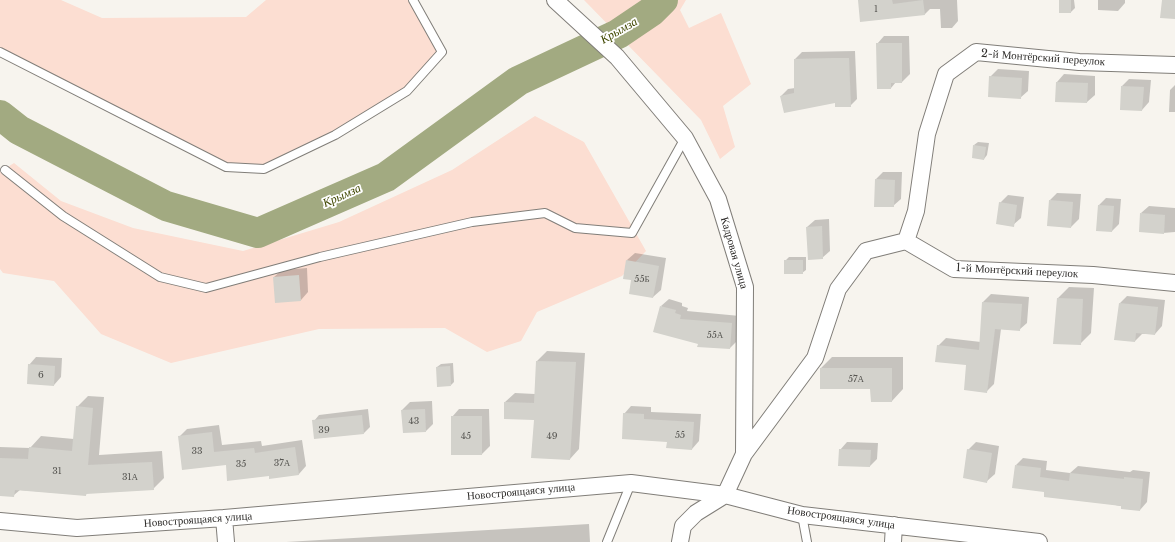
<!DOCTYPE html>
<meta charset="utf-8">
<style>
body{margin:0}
canvas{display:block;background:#f7f4ee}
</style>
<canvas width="1175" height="542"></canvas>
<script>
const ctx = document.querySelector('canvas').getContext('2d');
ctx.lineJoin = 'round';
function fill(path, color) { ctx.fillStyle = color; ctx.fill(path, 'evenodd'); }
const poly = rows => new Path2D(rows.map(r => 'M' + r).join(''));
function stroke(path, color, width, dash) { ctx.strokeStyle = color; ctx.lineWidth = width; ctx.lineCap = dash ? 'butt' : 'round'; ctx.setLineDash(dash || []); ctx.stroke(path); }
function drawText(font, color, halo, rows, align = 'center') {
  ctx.font = font + ' "Libre Baskerville",serif'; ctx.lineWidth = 3.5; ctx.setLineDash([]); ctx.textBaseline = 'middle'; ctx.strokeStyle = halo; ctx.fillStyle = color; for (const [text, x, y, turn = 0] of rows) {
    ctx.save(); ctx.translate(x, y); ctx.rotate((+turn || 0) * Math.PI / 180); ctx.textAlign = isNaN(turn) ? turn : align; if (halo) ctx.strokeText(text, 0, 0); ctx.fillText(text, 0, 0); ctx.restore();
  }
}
const green = poly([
 [0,0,61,0,102,18,246,17,266,0,413,0,442,52,407,91,335,135,264,169,226,167,0,52],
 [584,0,686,0,680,10,689,28,721,13,751,84,723,106,735,147,720,159,701,120],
 [535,116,584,142,646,251,622,276,537,312,521,341,487,352,445,328,319,329,171,363,101,334,54,281,3,273,0,269,0,172,14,163,61,201,133,228,243,251,339,222,452,170]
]);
const shadow = poly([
 [859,0,957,0,958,21,952,28,941,28,940,9,930,9,925,14],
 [1060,0,1074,0,1075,8,1071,12,1060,12],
 [1098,0,1125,0,1125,3,1118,11,1098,10],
 [884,36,909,36,910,74,902,82,896,82,891,88,877,44],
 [855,51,857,99,850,106,836,102,781,96,788,89,795,88,795,59,802,52],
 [998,69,1029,71,1028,91,1020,98,990,77],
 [1064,74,1095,76,1095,95,1087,102,1056,101,1057,82],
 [1129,79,1151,80,1149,102,1142,110,1122,86],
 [1175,85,1175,112,1169,112,1170,90],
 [978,142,989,143,987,155,984,159,974,145],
 [883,172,902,172,901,199,893,206,876,179],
 [1057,193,1081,194,1079,219,1071,227,1050,200],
 [1008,195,1024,197,1021,218,1013,225,1000,203],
 [1106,198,1121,199,1119,224,1112,231,1099,205],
 [1149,206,1175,208,1175,232,1163,233,1141,213],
 [829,219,830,251,822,258,807,227,815,220],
 [635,253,666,258,661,290,653,297,632,279,627,260],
 [789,257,806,257,806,270,802,273,785,261],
 [307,268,308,292,301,300,274,277,282,270],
 [1069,287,1094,288,1091,333,1080,344,1055,343,1058,298],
 [991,294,1029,297,1027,323,1019,330,1001,329,994,384,986,392,968,365,938,346,946,338,981,342,983,302],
 [1127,296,1165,300,1162,326,1155,334,1142,334,1135,341,1120,303],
 [669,299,682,303,682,306,688,308,687,311,740,316,737,341,730,348,699,343,661,306],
 [547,351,585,353,579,449,570,459,535,419,505,402,515,393,535,394,537,361],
 [36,357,62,358,61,377,54,385,29,365],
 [832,357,903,357,903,389,892,401,871,388,821,368],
 [453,363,454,382,451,385,437,367,441,364],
 [88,396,104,397,99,455,162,451,164,478,153,489,87,493,86,495,20,490,14,495,0,495,0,447,30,448,41,436,74,439,77,407],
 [432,401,433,424,426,431,402,410,410,402],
 [631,406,651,407,651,412,701,414,699,441,692,449,624,414],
 [368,409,370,427,364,433,314,421,319,415],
 [459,409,489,409,490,446,482,454,452,417],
 [219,425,222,445,261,441,262,446,302,440,306,466,299,474,270,475,226,463,179,437,187,429],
 [847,442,878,443,877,459,870,466,840,450],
 [976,442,999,446,995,474,987,481,968,450],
 [1023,458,1047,461,1046,470,1070,473,1078,466,1130,472,1133,470,1150,472,1147,502,1140,510,1046,491,1016,465],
 [589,524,590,542,286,542]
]);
const river = poly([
 [0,115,19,130,166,206,258,233,386,177,518,81,618,34,652,11,663,0]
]);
const building = poly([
 [858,0,892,0,893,4,923,0,925,15,860,22],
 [1059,0,1071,0,1071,13,1059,13],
 [1162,0,1175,0,1175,19,1160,18],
 [876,43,902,43,902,83,891,83,891,89,877,89],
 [833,58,849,58,851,107,835,107,835,103,784,113,780,96,794,93,794,59],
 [989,76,1022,78,1021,99,988,97],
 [1056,82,1088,83,1087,103,1055,102],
 [1121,86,1144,87,1142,111,1120,110],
 [973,145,986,147,984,160,972,158],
 [875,179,895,180,894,207,874,207],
 [1049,200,1073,202,1071,228,1047,226],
 [999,202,1017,205,1014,227,996,224],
 [1098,205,1114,206,1112,232,1096,231],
 [1140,213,1165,215,1164,234,1139,232],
 [822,226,823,259,808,260,806,227],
 [626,260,659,266,653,298,629,294,631,280,623,279],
 [784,260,803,260,803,274,784,274],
 [299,275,301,301,275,303,273,277],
 [1057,298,1083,299,1081,345,1053,344],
 [982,302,1022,304,1020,331,995,329,987,393,964,390,966,365,935,362,937,345,979,350],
 [1119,303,1158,307,1155,335,1136,333,1135,342,1114,340],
 [660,306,676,310,675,313,681,315,680,319,732,323,730,349,697,347,698,344,653,332],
 [536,361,576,362,570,460,531,458,534,420,504,419,504,402,534,403],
 [28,364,55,366,54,386,27,384],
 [450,366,451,386,437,387,436,367],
 [820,368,892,368,892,402,871,402,870,389,820,389],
 [76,406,93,408,88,465,152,462,154,490,86,494,86,496,15,490,14,497,0,496,0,458,28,459,29,447,72,451],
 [425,409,426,432,403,433,401,410],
 [623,413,644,414,644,419,694,422,692,450,666,448,667,442,622,439],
 [362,415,364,434,314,439,312,420],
 [451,416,482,416,482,455,451,455],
 [212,432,214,452,254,448,255,453,295,447,299,475,269,479,269,476,227,481,226,465,182,470,178,436],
 [839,449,871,450,870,467,838,466],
 [967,449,992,453,987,483,963,478],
 [1015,465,1041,468,1040,477,1069,481,1070,473,1124,479,1124,477,1143,479,1140,511,1121,509,1121,506,1044,497,1044,492,1012,488]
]);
const lane = poly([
 [0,52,226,167,264,169,335,135,407,91,442,52,413,0],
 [5,170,63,216,160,277,206,288,320,257,472,222,545,213,575,228,632,233,685,138],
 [802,515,807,542],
 [607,542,631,483]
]);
const street = poly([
 [555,0,617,57,685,138,718,199,745,287,744,454,725,495,696,513,683,526,680,542],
 [906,241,916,211,927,134,946,74,976,52,1079,62,1175,65],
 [744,454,815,358,838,289,866,251,906,241,954,269,1093,275,1175,283],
 [224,518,226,542],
 [0,521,77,528,224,518,631,483,725,495,802,515,1039,542],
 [893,542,894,525]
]);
const numberNames = [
 ["1",876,9],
 ["55Б",642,279],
 ["55А",715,335],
 ["6",41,375],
 ["57А",856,379],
 ["43",414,421],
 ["39",324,430],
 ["55",680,435],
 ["45",466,436],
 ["49",552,436],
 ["33",197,451],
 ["37А",282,463],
 ["35",241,464],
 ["31",57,471],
 ["31А",130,477]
];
const streetNames = [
 ["2-й Монтёрский переулок",1043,58,4],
 ["Кадровая улица",734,253,74],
 ["1-й Монтёрский переулок",1017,271,3],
 ["Новостроящаяся улица",521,492,-5],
 ["Новостроящаяся улица",841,518,8],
 ["Новостроящаяся улица",198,520,-4]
];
const waterNames = [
 ["Крымза",619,31,-30],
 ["Крымза",342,196,-24]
];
fill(green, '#fcded2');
fill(shadow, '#0003');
stroke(river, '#a2aa81', 30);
fill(building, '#d3d2cc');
stroke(lane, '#817e79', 10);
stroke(street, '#817e79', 18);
stroke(lane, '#fff', 8);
stroke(street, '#fff', 16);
drawText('9px', '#575652', null, numberNames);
drawText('11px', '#2e2c2a', '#fff', streetNames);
drawText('italic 12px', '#404800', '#fff', waterNames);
</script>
